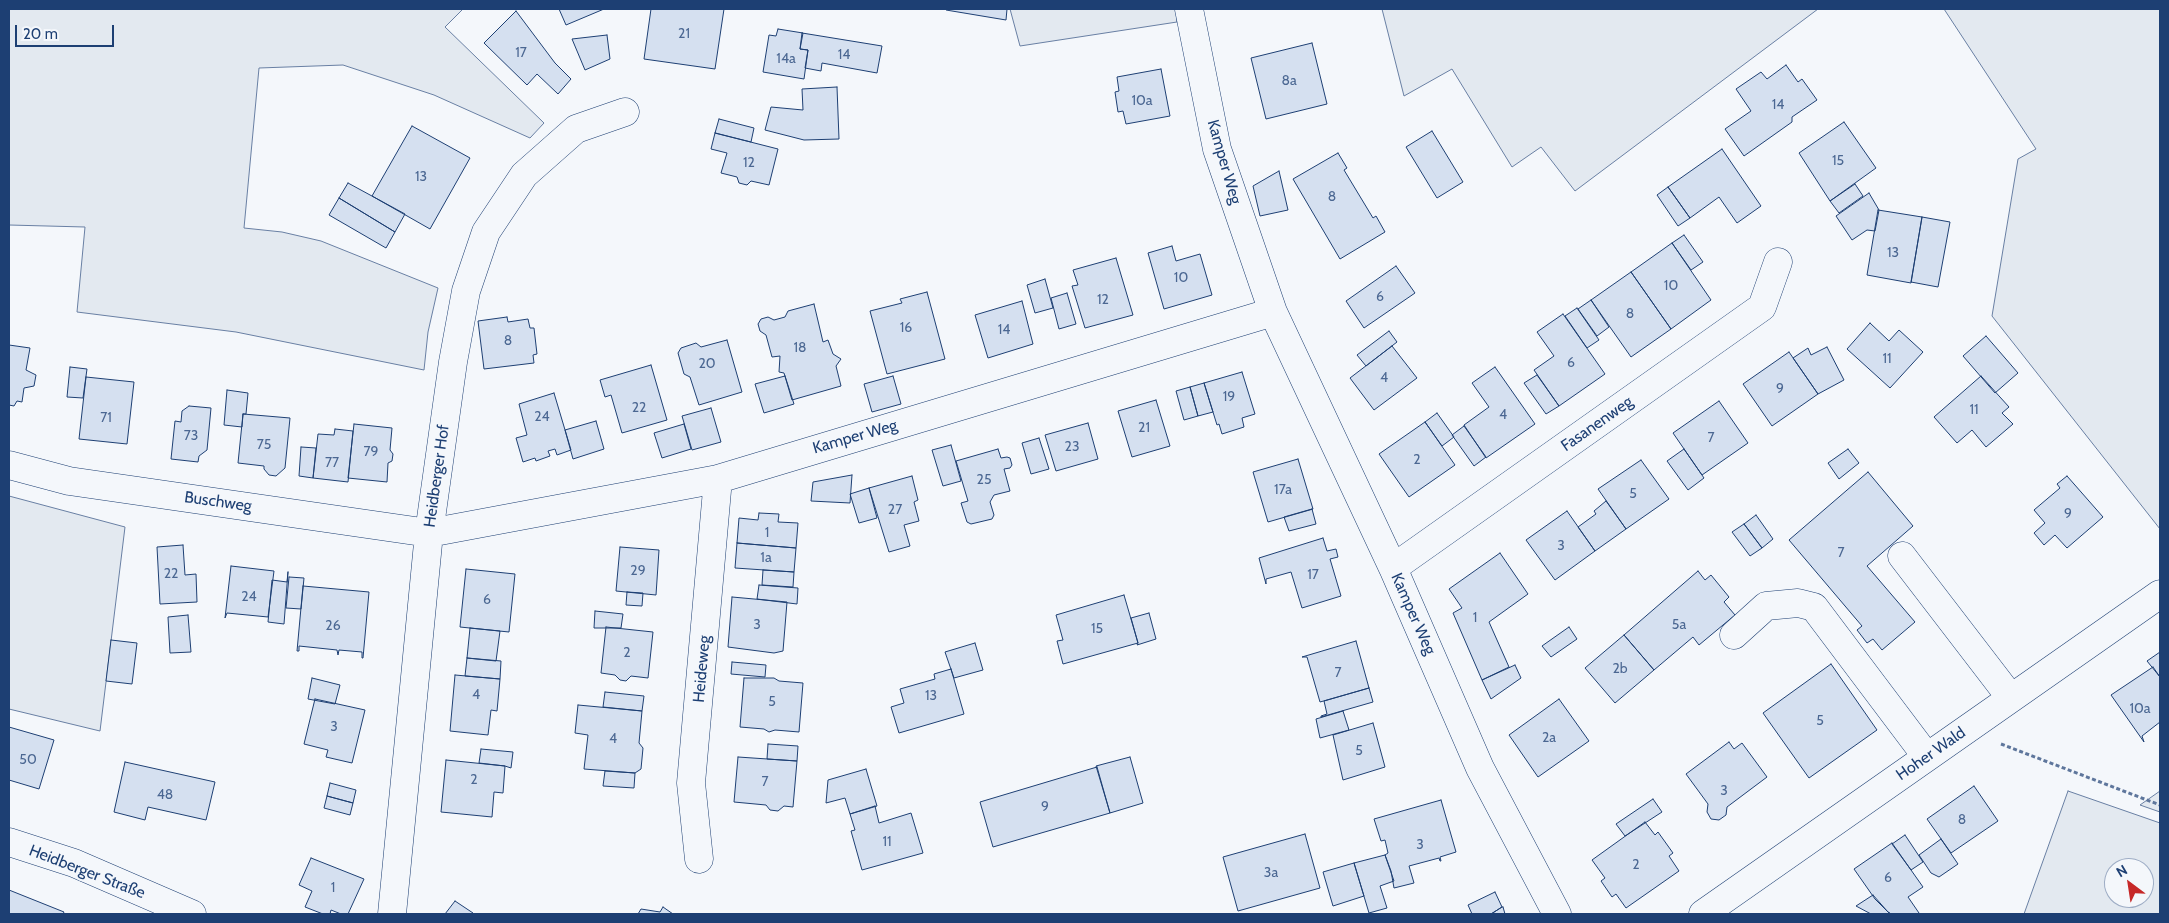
<!DOCTYPE html>
<meta charset="utf-8">
<style>
body{margin:0}
#map{position:relative;width:2169px;height:923px;overflow:hidden;background:#f4f7fb;font-family:Cabin,sans-serif}
canvas{display:block}
.frame{position:absolute;inset:0;border:10px solid #1d3f73;pointer-events:none}
.north{position:absolute;left:2104px;top:858px;width:50px;height:50px;box-sizing:border-box;background:#f4f7fb;border:1px solid #9eadc5;border-radius:50%;rotate:329deg;font-size:14px;font-weight:700;line-height:20px;text-align:center;color:#1d3f73}
.north::after{content:'';display:block;margin:auto;width:18px;height:22px;background:#c62828;clip-path:polygon(50% 0,100% 100%,50% 72%,0 100%)}
.scale{position:absolute;left:15px;top:25px;width:99px;height:22px;box-sizing:border-box;border:2px solid #1d3f73;border-top:0;padding-left:6px;font-size:15px;line-height:18px;white-space:nowrap;color:#1d3f73;-webkit-text-stroke:4px #f4f7fb;paint-order:stroke}
</style>
<div id="map">
<canvas width="2169" height="923"></canvas>
<div class="frame"></div>
<div class="north">N</div>
<div class="scale">20 m</div>
</div>
<script>
const ctx = document.querySelector('canvas').getContext('2d');
ctx.lineJoin = 'round';
function fill(path, color) { ctx.fillStyle = color; ctx.fill(path, 'evenodd'); }
const poly = rows => new Path2D(rows.map(r => 'M' + r).join(''));
function stroke(path, color, width, dash) { ctx.strokeStyle = color; ctx.lineWidth = width; ctx.lineCap = dash ? 'butt' : 'round'; ctx.setLineDash(dash || []); ctx.stroke(path); }
function drawText(font, color, halo, rows, align = 'center') {
  ctx.font = font + ' Cabin,sans-serif'; ctx.lineWidth = 4; ctx.setLineDash([]); ctx.textBaseline = 'middle'; ctx.strokeStyle = halo; ctx.fillStyle = color; for (const [text, x, y, turn = 0] of rows) {
    ctx.save(); ctx.translate(x, y); ctx.rotate((+turn || 0) * Math.PI / 180); ctx.textAlign = isNaN(turn) ? turn : align; if (halo) ctx.strokeText(text, 0, 0); ctx.fillText(text, 0, 0); ctx.restore();
  }
}
const green = poly([
 [9,9,463,9,445,27,544,123,530,138,434,95,343,65,259,68,244,228,282,232,321,241,438,288,428,332,424,370,236,332,77,312,85,227,9,225,9,9],
 [1010,9,1176,9,1177,22,1020,46,1010,9],
 [1382,9,1818,9,1575,191,1541,147,1512,167,1452,69,1404,96,1382,9],
 [1944,9,2160,9,2160,529,1992,316,2018,159,2036,149,1944,9],
 [9,496,125,527,100,731,9,709,9,496],
 [2068,791,2160,823,2160,914,2024,914,2068,791],
 [2114,868,2144,868,2144,898,2114,898,2114,868],
 [2160,791,2160,812,2140,805,2160,791]
]);
const building = poly([
 [559,9,604,9,566,25,559,9],
 [651,9,724,9,715,69,644,59,651,9],
 [947,9,1007,9,1006,20,946,10,947,9],
 [516,11,555,63,571,79,558,94,537,74,527,85,484,43,516,11],
 [778,29,803,33,800,49,808,50,804,79,763,72,769,35,776,36,778,29],
 [802,33,882,46,877,73,822,63,821,71,805,68,808,50,800,49,802,33],
 [607,35,610,59,585,70,572,39,607,35],
 [1312,43,1327,104,1266,119,1251,58,1312,43],
 [1786,65,1798,82,1802,79,1817,100,1792,117,1792,122,1744,156,1725,129,1751,111,1736,89,1761,72,1767,79,1786,65],
 [1161,69,1170,116,1126,124,1123,111,1118,112,1115,92,1119,91,1117,77,1161,69],
 [837,87,839,139,804,140,765,130,771,107,803,110,802,89,837,87],
 [719,119,754,128,751,142,715,133,719,119],
 [1844,122,1876,168,1830,201,1799,153,1844,122],
 [412,126,470,158,430,229,372,196,412,126],
 [1432,131,1463,182,1437,198,1406,147,1432,131],
 [715,133,778,149,769,185,751,181,747,185,739,183,737,177,721,173,727,153,711,149,715,133],
 [1722,149,1761,206,1737,223,1719,197,1690,218,1668,187,1722,149],
 [1338,153,1347,168,1344,170,1373,218,1376,216,1385,232,1340,259,1293,179,1338,153],
 [1279,171,1288,210,1260,216,1253,186,1279,171],
 [348,183,405,214,395,232,339,198,348,183],
 [1855,184,1863,196,1839,213,1830,201,1855,184],
 [1668,187,1690,218,1678,226,1657,195,1668,187],
 [1869,193,1879,210,1875,231,1867,230,1852,240,1836,216,1869,193],
 [339,198,395,232,386,248,329,215,339,198],
 [1878,210,1922,217,1911,283,1867,275,1878,210],
 [1922,217,1950,222,1938,287,1911,282,1922,217],
 [1684,235,1703,262,1691,270,1672,243,1684,235],
 [1672,243,1711,300,1671,329,1631,272,1672,243],
 [1172,246,1176,261,1200,254,1212,295,1164,309,1148,253,1172,246],
 [1116,258,1133,315,1085,328,1072,286,1078,285,1073,270,1116,258],
 [1396,266,1415,293,1364,328,1346,301,1396,266],
 [1631,272,1671,329,1631,357,1591,300,1631,272],
 [1045,279,1053,308,1035,313,1027,285,1045,279],
 [927,292,945,359,887,374,870,311,902,303,900,299,927,292],
 [1067,293,1076,324,1059,329,1051,298,1067,293],
 [1591,300,1609,327,1597,336,1578,309,1591,300],
 [1022,301,1033,344,988,358,975,315,1022,301],
 [814,304,823,342,828,340,833,354,841,359,836,366,841,386,792,400,784,373,779,372,780,356,772,357,766,335,760,331,758,324,761,319,768,317,774,320,785,317,788,311,814,304],
 [1577,308,1599,340,1587,348,1565,316,1577,308],
 [1563,314,1605,374,1559,406,1534,370,1554,356,1537,332,1563,314],
 [507,317,508,322,528,319,530,328,534,328,537,354,533,355,534,363,484,369,478,321,507,317],
 [1870,323,1889,341,1899,330,1923,352,1890,388,1847,349,1870,323],
 [1389,331,1397,342,1366,366,1357,355,1389,331],
 [1986,336,2018,373,1995,393,1963,356,1986,336],
 [727,340,742,392,699,405,690,377,684,374,678,353,681,348,696,343,701,347,727,340],
 [9,345,30,348,26,370,36,375,34,386,24,388,22,402,17,401,14,406,9,405,9,345],
 [1392,346,1417,378,1374,410,1350,378,1392,346],
 [1827,347,1844,380,1818,394,1793,358,1808,348,1811,355,1827,347],
 [1789,352,1818,394,1772,426,1743,384,1789,352],
 [651,365,667,420,622,433,611,395,605,397,600,380,651,365],
 [70,367,87,369,83,398,67,397,70,367],
 [1495,367,1535,424,1486,458,1464,425,1489,407,1472,383,1495,367],
 [1242,372,1255,414,1242,418,1244,427,1222,434,1219,424,1217,425,1204,383,1242,372],
 [1537,375,1559,406,1546,414,1524,383,1537,375],
 [785,376,794,404,764,413,755,384,785,376],
 [893,376,901,404,872,412,864,384,893,376],
 [1981,376,2009,407,2002,413,2013,424,1986,447,1972,430,1957,443,1934,417,1981,376],
 [86,377,134,382,127,444,79,439,86,377],
 [1204,383,1213,412,1198,416,1190,387,1204,383],
 [1190,387,1198,416,1184,420,1176,391,1190,387],
 [227,390,248,393,246,414,243,414,242,427,224,425,227,390],
 [554,393,571,450,557,455,555,449,548,451,550,456,536,461,535,458,523,462,516,438,527,435,519,404,554,393],
 [1156,400,1170,446,1132,457,1118,411,1156,400],
 [1719,401,1748,443,1702,475,1673,433,1719,401],
 [189,406,211,408,207,450,199,456,198,462,171,459,175,421,181,422,182,411,189,406],
 [711,408,721,442,692,450,682,416,711,408],
 [1437,413,1454,437,1442,446,1425,422,1437,413],
 [243,414,290,418,285,468,276,476,269,475,264,469,264,466,238,463,243,414],
 [596,421,604,449,573,459,565,430,596,421],
 [1425,422,1455,465,1409,497,1379,454,1425,422],
 [1088,423,1098,459,1056,471,1045,435,1088,423],
 [354,424,392,428,390,450,393,454,392,461,388,463,387,482,348,478,354,424],
 [684,424,691,449,662,458,654,433,684,424],
 [1464,426,1486,457,1474,466,1452,435,1464,426],
 [335,429,353,431,348,482,313,478,318,434,334,435,335,429],
 [1039,438,1049,469,1031,474,1022,443,1039,438],
 [951,445,961,481,943,486,932,450,951,445],
 [301,447,316,448,313,478,299,476,301,447],
 [998,449,1001,458,1007,457,1010,458,1012,465,1010,468,1004,469,1010,491,994,495,990,502,994,515,992,519,971,524,967,522,961,503,968,501,956,461,998,449],
 [1684,449,1704,478,1688,490,1667,461,1684,449],
 [1848,449,1859,463,1839,479,1828,463,1848,449],
 [1298,459,1313,509,1268,522,1253,472,1298,459],
 [1641,460,1669,499,1626,529,1598,489,1641,460],
 [1868,472,1913,526,1867,566,1915,622,1882,650,1873,639,1867,643,1857,630,1862,626,1789,540,1868,472],
 [852,475,850,503,811,501,813,482,852,475],
 [912,476,918,500,914,502,919,521,904,525,910,546,889,552,869,488,912,476],
 [2067,476,2103,517,2067,548,2055,535,2044,545,2034,533,2045,523,2034,510,2060,488,2057,484,2067,476],
 [869,488,877,518,859,523,850,494,869,488],
 [1606,501,1626,529,1595,551,1578,527,1596,514,1594,511,1606,501],
 [1312,509,1316,524,1289,531,1284,517,1312,509],
 [1567,511,1595,551,1555,580,1526,540,1567,511],
 [759,513,779,514,778,522,798,523,796,548,737,543,739,518,758,520,759,513],
 [1756,515,1773,539,1762,548,1744,524,1756,515],
 [1744,524,1762,548,1750,556,1732,532,1744,524],
 [1323,538,1327,551,1336,549,1338,557,1330,559,1341,596,1302,608,1291,572,1266,579,1266,584,1259,558,1323,538],
 [737,543,796,548,794,572,735,568,737,543],
 [183,545,185,575,196,574,197,602,160,604,157,547,183,545],
 [620,547,659,550,656,595,616,591,620,547],
 [1500,553,1528,594,1489,622,1509,667,1482,680,1453,613,1462,608,1449,589,1500,553],
 [231,566,274,571,268,617,227,613,225,618,231,566],
 [466,569,515,574,509,632,460,627,466,569],
 [763,570,794,572,793,587,762,585,763,570],
 [1698,571,1705,580,1711,575,1729,597,1724,602,1735,615,1699,645,1693,637,1654,670,1624,635,1698,571],
 [288,572,284,624,268,622,272,580,287,582,288,572],
 [289,577,304,578,301,609,286,608,289,577],
 [759,585,798,588,797,604,757,599,759,585],
 [303,586,369,592,363,658,362,658,362,652,339,650,338,655,337,650,299,646,299,651,297,651,303,586],
 [627,592,643,593,642,606,626,605,627,592],
 [1124,595,1138,643,1063,664,1057,641,1063,640,1056,615,1124,595],
 [732,597,787,602,783,651,774,653,728,647,732,597],
 [595,611,623,614,621,628,594,628,595,611],
 [1149,613,1156,639,1137,645,1138,643,1131,618,1149,613],
 [188,615,191,652,170,653,168,617,188,615],
 [606,627,653,632,648,678,631,676,626,681,620,680,615,675,601,673,606,627],
 [1569,627,1577,639,1551,657,1542,646,1569,627],
 [470,628,500,631,496,661,467,658,470,628],
 [1624,635,1654,670,1615,703,1585,668,1624,635],
 [111,640,137,643,132,684,106,681,111,640],
 [1356,641,1369,688,1320,702,1307,657,1302,657,1356,641],
 [975,643,983,670,954,678,945,652,975,643],
 [2160,652,2160,677,2147,661,2160,652],
 [467,658,501,661,500,679,465,676,467,658],
 [732,662,766,665,765,677,731,674,732,662],
 [1831,664,1877,730,1809,778,1763,713,1831,664],
 [1515,665,1521,678,1491,699,1482,680,1515,665],
 [2153,667,2160,677,2160,722,2142,736,2144,742,2111,695,2153,667],
 [951,669,964,714,899,733,891,707,904,703,900,689,935,679,934,674,951,669],
 [455,675,500,679,497,711,491,710,488,735,450,731,455,675],
 [312,678,340,685,335,704,308,699,312,678],
 [744,678,774,678,779,681,803,683,799,732,775,730,769,732,764,729,740,727,744,678],
 [1369,688,1373,702,1321,717,1321,716,1327,714,1324,701,1369,688],
 [605,692,644,696,642,711,603,707,605,692],
 [315,699,365,710,352,763,326,757,328,750,304,744,315,699],
 [1559,699,1589,741,1538,777,1509,735,1559,699],
 [578,705,642,711,639,743,643,748,641,769,635,773,584,769,588,735,575,733,578,705],
 [1343,711,1349,730,1320,738,1316,719,1343,711],
 [1373,723,1385,767,1343,780,1333,735,1373,723],
 [9,727,54,740,39,789,9,780,9,727],
 [1729,742,1734,749,1742,743,1767,777,1727,807,1726,815,1719,820,1711,819,1707,812,1708,804,1686,774,1729,742],
 [768,744,798,746,797,761,767,759,768,744],
 [481,749,513,752,511,768,505,766,479,763,481,749],
 [738,757,797,761,793,807,784,806,778,811,770,810,766,805,734,802,738,757],
 [1130,757,1143,803,1110,813,1096,766,1130,757],
 [446,760,505,766,503,793,494,792,492,817,441,812,446,760],
 [125,762,215,782,206,820,148,807,145,820,114,812,125,762],
 [1097,767,1110,813,993,847,980,802,1097,767],
 [866,769,877,806,850,814,845,798,826,803,828,780,866,769],
 [605,771,635,773,634,788,603,786,605,771],
 [330,783,356,790,353,803,327,796,330,783],
 [1974,786,1998,821,1951,853,1927,819,1974,786],
 [327,796,353,803,350,815,324,808,327,796],
 [1653,799,1662,812,1625,836,1616,824,1653,799],
 [1441,800,1456,852,1440,857,1441,861,1440,861,1439,858,1409,866,1414,883,1394,888,1391,871,1385,855,1388,853,1385,840,1381,841,1374,819,1441,800],
 [875,806,879,823,911,813,923,853,862,870,851,831,855,830,850,814,875,806],
 [1645,822,1655,835,1658,832,1673,853,1669,856,1679,871,1626,908,1616,894,1612,897,1601,881,1605,878,1592,860,1645,822],
 [1305,834,1320,888,1238,911,1223,857,1305,834],
 [1905,835,1923,862,1911,870,1892,844,1905,835],
 [1941,839,1958,864,1939,877,1931,873,1919,855,1941,839],
 [1892,843,1923,887,1908,897,1919,913,1917,914,1891,914,1888,912,1875,899,1854,869,1892,843],
 [1385,855,1394,881,1380,886,1387,908,1369,913,1354,863,1385,855],
 [311,858,364,879,348,914,341,914,331,910,330,914,323,914,305,907,312,891,299,885,311,858],
 [1354,863,1364,896,1333,906,1323,872,1354,863],
 [9,890,64,912,63,914,9,914,9,890],
 [1495,892,1502,907,1491,914,1472,914,1468,905,1495,892],
 [1873,895,1888,912,1891,914,1871,914,1856,906,1873,895],
 [455,901,473,913,472,914,445,914,455,901],
 [663,907,673,914,638,914,641,909,660,912,663,907],
 [1503,907,1505,914,1491,914,1502,907,1503,907]
]);
const path = poly([
 [2001,744,2160,805]
]);
const minor = poly([
 [1189,9,1217,149,1273,312,1393,568,1480,768,1557,914],
 [9,465,69,481,429,533,718,479,1273,312],
 [1902,556,2011,698],
 [1393,568,1762,307,1778,262],
 [1734,635,1766,606,1798,603,1814,607,1927,757],
 [9,842,74,863,192,914],
 [699,859,691,783,718,479],
 [392,914,429,533,453,362,466,291,486,232,524,175,576,129,625,112],
 [1703,914,2160,594]
]);
const numberNames = [
 ["21",684,34],
 ["17",521,53],
 ["14",844,55],
 ["14a",786,59],
 ["8a",1289,81],
 ["10a",1142,101],
 ["14",1778,105],
 ["15",1838,161],
 ["12",749,163],
 ["13",421,177],
 ["8",1332,197],
 ["13",1893,253],
 ["10",1181,278],
 ["10",1671,286],
 ["6",1380,297],
 ["12",1103,300],
 ["8",1630,314],
 ["16",906,328],
 ["14",1004,330],
 ["8",508,341],
 ["18",800,348],
 ["11",1887,359],
 ["6",1571,363],
 ["20",707,364],
 ["4",1384,378],
 ["9",1780,389],
 ["19",1229,397],
 ["22",639,408],
 ["11",1974,410],
 ["4",1503,415],
 ["24",542,417],
 ["71",106,418],
 ["21",1144,428],
 ["73",191,436],
 ["7",1711,438],
 ["75",264,445],
 ["23",1072,447],
 ["79",371,452],
 ["2",1417,460],
 ["77",332,463],
 ["25",984,480],
 ["17a",1283,490],
 ["5",1633,494],
 ["27",895,510],
 ["9",2068,514],
 ["1",767,533],
 ["3",1561,546],
 ["7",1841,553],
 ["1a",766,558],
 ["29",638,571],
 ["22",171,574],
 ["17",1313,575],
 ["24",249,597],
 ["6",487,600],
 ["1",1475,618],
 ["3",757,625],
 ["5a",1679,625],
 ["26",333,626],
 ["15",1097,629],
 ["2",627,653],
 ["2b",1620,669],
 ["7",1338,673],
 ["4",476,695],
 ["13",931,696],
 ["5",772,702],
 ["10a",2140,709],
 ["5",1820,721],
 ["3",334,727],
 ["2a",1549,738],
 ["4",613,739],
 ["5",1359,751],
 ["50",28,760],
 ["2",474,780],
 ["7",765,782],
 ["3",1724,791],
 ["48",165,795],
 ["9",1045,807],
 ["8",1962,820],
 ["11",887,842],
 ["3",1420,845],
 ["2",1636,865],
 ["3a",1271,873],
 ["6",1888,878],
 ["1",333,888]
];
const streetNames = [
 ["Kamper Weg",1224,162,74],
 ["Fasanenweg",1597,424,-35],
 ["Kamper Weg",855,437,-16],
 ["Heidberger Hof",437,476,-82],
 ["Buschweg",218,502,8],
 ["Kamper Weg",1413,614,66],
 ["Heideweg",702,669,-85],
 ["Hoher Wald",1931,754,-35],
 ["Heidberger Straße",87,872,21]
];
fill(green, '#e3e9f0');
stroke(green, '#687fa3', 1);
fill(building, '#d5e0f0');
stroke(building, '#1d3f73', 1);
stroke(minor, '#1d3f73', 29);
stroke(path, '#5e769c', 3, [4, 2.5]);
stroke(minor, '#f4f7fb', 28);
drawText('14px', '#4b6792', null, numberNames);
drawText('16px', '#1d3f73', '#f4f7fb', streetNames);
</script>
